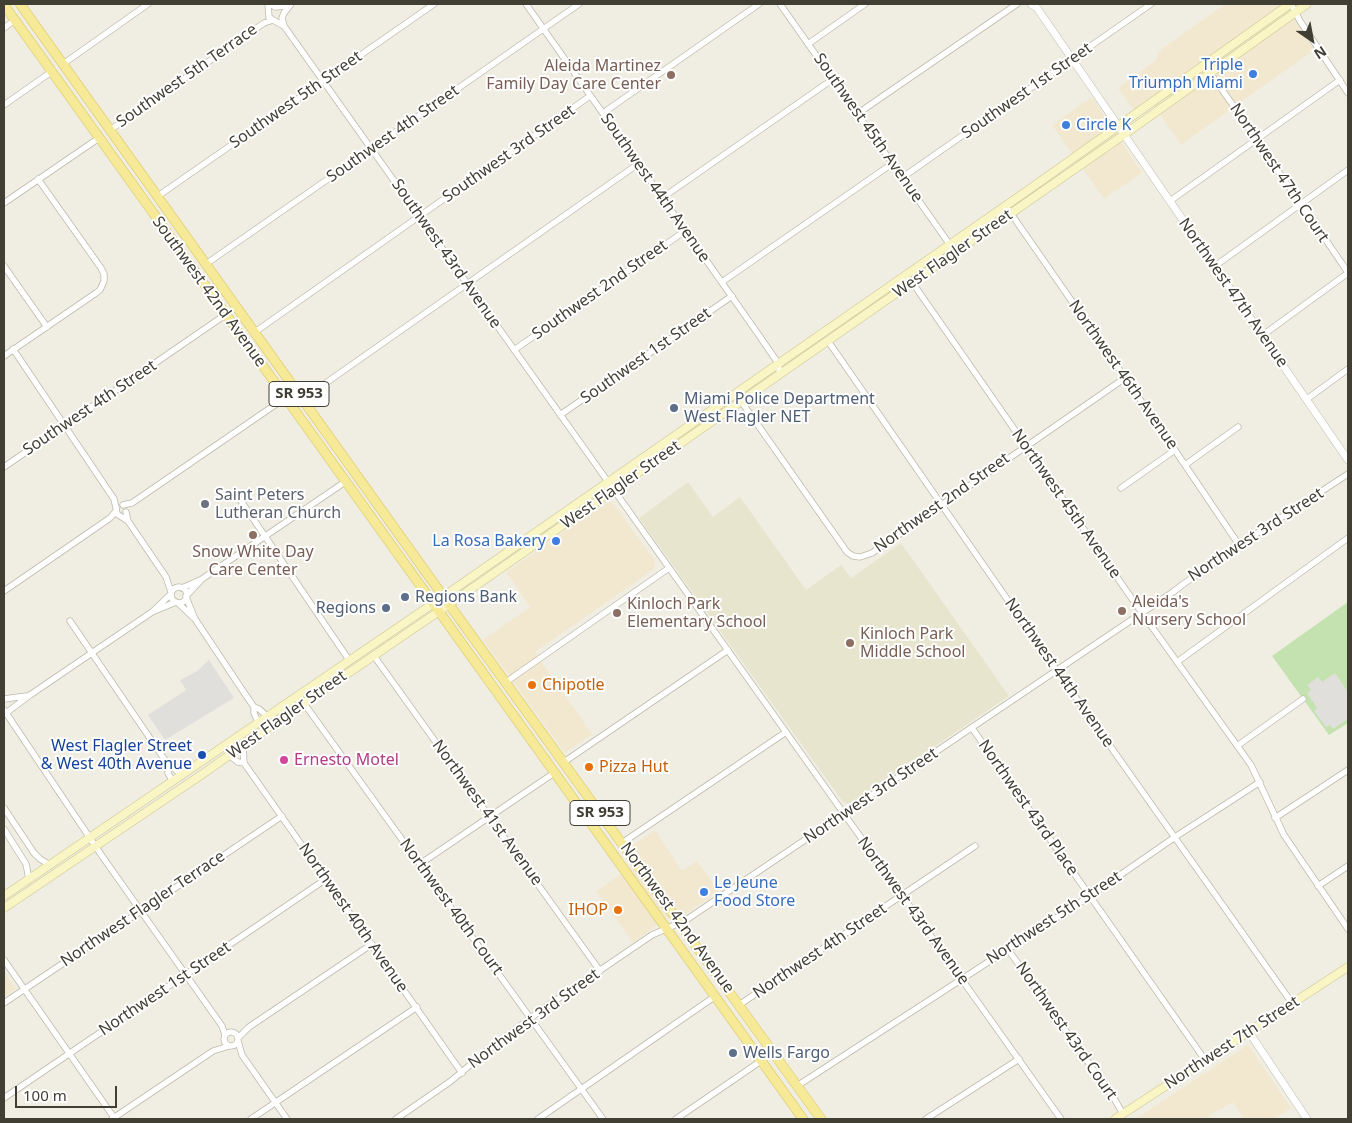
<!DOCTYPE html>
<style>
body{margin:0}
#map{position:relative;width:1352px;height:1123px;overflow:hidden;background:#f0eee3;font-family:"Noto Sans",sans-serif}
canvas{display:block}
.frame{position:absolute;inset:0;border:5px solid #413e34;pointer-events:none}
.north{position:absolute;left:1287px;top:15px;width:50px;height:50px;-webkit-text-stroke:4px #fff;paint-order:stroke;rotate:147deg;font-size:14px;font-weight:700;line-height:20px;text-align:center;color:#413e34}
.north::after{content:'';display:block;margin:auto;width:18px;height:22px;background:#413e34;clip-path:polygon(50% 0,100% 100%,50% 72%,0 100%)}
.scale{position:absolute;left:15px;top:1086px;width:102px;height:22px;box-sizing:border-box;border:2px solid #413e34;border-top:0;padding-left:6px;font-size:15px;line-height:18px;white-space:nowrap;color:#413e34;-webkit-text-stroke:4px #fff;paint-order:stroke}
</style>
<div id="map">
<canvas width="1352" height="1123"></canvas>
<div class="frame"></div>
<div class="north">N</div>
<div class="scale">100 m</div>
</div>
<script>
const ctx = document.querySelector('canvas').getContext('2d');
ctx.lineJoin = 'round';
function fill(path, color) { ctx.fillStyle = color; ctx.fill(path, 'evenodd'); }
const poly = rows => new Path2D(rows.map(r => 'M' + r).join(''));
function stroke(path, color, width, dash) { ctx.strokeStyle = color; ctx.lineWidth = width; ctx.lineCap = dash ? 'butt' : 'round'; ctx.setLineDash(dash || []); ctx.stroke(path); }
function drawText(font, color, halo, rows, align = 'center') {
  ctx.font = font + ' "Noto Sans",sans-serif'; ctx.lineWidth = 4; ctx.setLineDash([]); ctx.textBaseline = 'middle'; ctx.strokeStyle = halo; ctx.fillStyle = color; for (const [text, x, y, turn = 0] of rows) {
    ctx.save(); ctx.translate(x, y); ctx.rotate((+turn || 0) * Math.PI / 180); ctx.textAlign = isNaN(turn) ? turn : align; if (halo) ctx.strokeText(text, 0, 0); ctx.fillText(text, 0, 0); ctx.restore();
  }
}
const commercial = poly([
 [1225,4,1285,4,1314,50,1181,145,1149,99,1134,110,1118,88,1156,60,1159,51],
 [1092,97,1142,173,1104,199,1052,125],
 [611,502,616,507,655,561,655,565,653,570,535,652,592,734,565,753,483,640,530,607,506,572,605,503],
 [655,830,682,871,697,861,718,891,682,917,676,910,633,943,596,891,641,860,631,846],
 [4,971,16,989,4,997],
 [1248,1045,1291,1108,1274,1119,1244,1119,1233,1102,1209,1116,1210,1119,1135,1119]
]);
const education = poly([
 [688,482,713,517,740,497,806,590,841,565,851,578,901,543,1009,696,851,803,847,804,843,802,639,518]
]);
const green = poly([
 [1348,602,1348,723,1329,735,1272,656]
]);
const parking = poly([
 [209,660,234,698,165,740,148,715,186,690,180,680,197,671],
 [1335,673,1348,692,1348,719,1333,729,1330,725,1326,727,1314,711,1317,708,1307,693,1311,690,1307,685,1318,677,1322,682]
]);
const minor = poly([
 [268,4,269,17,273,20],
 [271,4,275,7,288,6],
 [291,4,284,13,282,18,284,26,1061,1119],
 [526,4,756,331,778,363,780,375],
 [780,4,955,252],
 [1291,4,1300,21,1348,93],
 [4,28,15,20],
 [808,44,865,4],
 [63,64,148,4],
 [1210,73,1230,101,1296,197,1306,211,1343,265,1348,273,1263,335],
 [4,105,51,72],
 [603,113,759,4],
 [857,114,1017,4],
 [110,130,264,23,273,20,284,26],
 [903,177,1151,4],
 [158,196,434,4],
 [662,198,833,79],
 [1170,201,1340,80],
 [4,203,99,138],
 [1005,205,1164,434,1239,545],
 [206,264,579,4],
 [4,266,47,327],
 [1215,266,1348,170],
 [722,282,893,163],
 [912,282,1137,606,1251,765,1284,835,1348,929],
 [255,332,590,96],
 [828,341,1057,671,1292,1003],
 [13,349,114,499,116,508],
 [514,350,685,231],
 [4,356,96,293,100,290,104,281,104,274,101,268,38,179],
 [303,399,638,164],
 [1307,399,1348,369],
 [741,401,847,552,853,556,860,557,872,553,1125,378],
 [560,415,732,296],
 [1185,465,1238,427],
 [4,467,225,315],
 [1121,488,1175,450],
 [237,495,349,660],
 [123,505,132,503,285,398],
 [116,507,117,514,128,521],
 [126,512,128,521,166,577,171,592],
 '171 595a8 8 0 1 1 16 0a8 8 0 1 1-16 0Z',
 [182,588,200,580],
 [4,591,110,518,116,511],
 [186,596,202,579,345,482],
 [186,597,195,619,243,691,254,707,259,709,267,716],
 [178,603,195,619],
 [152,612,176,602],
 [70,621,169,766,174,768,182,776],
 [374,656,600,971],
 [1177,662,1348,538],
 [506,682,669,568],
 [298,695,603,1119],
 [4,699,26,696],
 [254,707,254,713,258,722],
 [4,710,102,856,222,1026,225,1035],
 [6,713,30,695,152,612,171,594],
 [972,728,1205,1060],
 [243,746,244,763,462,1073],
 [1237,746,1303,699],
 [229,755,238,762,244,763],
 [564,762,728,650],
 [169,766,168,773,173,782],
 [4,808,34,853,40,859,50,865],
 [1275,818,1348,770],
 [4,829,26,864,29,879],
 [622,843,786,732],
 [420,864,554,773],
 [1318,886,1348,866],
 [1007,948,1115,1100,1123,1114],
 [4,960,115,1119],
 [4,1003,282,816],
 [739,1005,975,846],
 '224 1039a7 7 0 1 1 14 0a7 7 0 1 1-14 0Z',
 [238,1038,249,1027,372,944],
 [238,1041,242,1055,287,1119],
 [797,1086,1090,896,1175,837,1260,782],
 [4,1098,326,879],
 [112,1119,213,1051,229,1046],
 [251,1119,417,1007],
 [396,1119,451,1081,488,1050,540,1011,652,935,686,920,1173,592,1182,585,1239,545,1348,474],
 [538,1119,714,997],
 [676,1119,761,1061],
 [926,1119,1019,1059]
]);
const tertiary = poly([
 [1031,4,1037,8,1348,460],
 [1249,1032,1307,1119]
]);
const secondary = poly([
 [4,896,450,592,1034,186,1290,4],
 [4,908,204,773,272,725,438,612,1125,134,1307,4],
 [1115,1119,1348,967]
]);
const primary = poly([
 [20,4,443,596,821,1119],
 [4,5,803,1119]
]);
const markers = [
 [1253,74,5,"#3f7fe0"],
 [671,75,5,"#8d6e63"],
 [1066,125,5,"#3f7fe0"],
 [674,408,5,"#5c6f8a"],
 [205,504,5,"#6b7280"],
 [253,535,5,"#8d6e63"],
 [556,541,5,"#3f7fe0"],
 [405,597,5,"#5c6f8a"],
 [386,608,5,"#5c6f8a"],
 [1122,611,5,"#8d6e63"],
 [617,613,5,"#8d6e63"],
 [850,643,5,"#8d6e63"],
 [532,685,5,"#e8710a"],
 [202,755,5,"#1a4fb4"],
 [284,760,5,"#d1479c"],
 [589,767,5,"#e8710a"],
 [704,892,5,"#3f7fe0"],
 [618,910,5,"#e8710a"],
 [733,1053,5,"#5c6f8a"]
];
const shields = [
 [299,394,60],
 [600,813,60]
];
const shieldNames = [
 ["SR 953",299,394],
 ["SR 953",600,813]
];
const shopNames = [
 ["Triple",1243,65],
 ["Triumph Miami",1243,83],
 ["Circle K",1076,125,"left"],
 ["La Rosa Bakery",546,541],
 ["Le Jeune",714,883,"left"],
 ["Food Store",714,901,"left"]
];
const educationNames = [
 ["Aleida Martinez",661,66,"right"],
 ["Family Day Care Center",661,84,"right"],
 ["Snow White Day",253,552,"center"],
 ["Care Center",253,570,"center"],
 ["Aleida's",1132,602],
 ["Nursery School",1132,620],
 ["Kinloch Park",627,604],
 ["Elementary School",627,622],
 ["Kinloch Park",860,634],
 ["Middle School",860,652]
];
const streetNames = [
 ["Southwest 5th Terrace",187,76,-35],
 ["Southwest 1st Street",1027,91,-35],
 ["Southwest 5th Street",296,100,-35],
 ["Southwest 45th Avenue",868,128,55],
 ["Southwest 4th Street",393,134,-35],
 ["Southwest 3rd Street",509,154,-35],
 ["Northwest 47th Court",1279,173,56],
 ["Southwest 44th Avenue",655,188,55],
 ["Southwest 43rd Avenue",446,254,55],
 ["West Flagler Street",953,254,-35],
 ["Southwest 2nd Street",600,290,-35],
 ["Southwest 42nd Avenue",209,292,54],
 ["Northwest 47th Avenue",1233,293,55],
 ["Southwest 1st Street",646,356,-35],
 ["Northwest 46th Avenue",1123,375,55],
 ["Southwest 4th Street",90,408,-34],
 ["West Flagler Street",621,485,-35],
 ["Northwest 2nd Street",942,503,-35],
 ["Northwest 45th Avenue",1066,504,55],
 ["Northwest 3rd Street",1256,535,-33],
 ["Northwest 44th Avenue",1059,673,55],
 ["West Flagler Street",287,715,-35],
 ["Northwest 3rd Street",871,796,-34],
 ["Northwest 43rd Place",1028,808,55],
 ["Northwest 41st Avenue",487,813,54],
 ["Northwest 40th Court",451,907,54],
 ["Northwest Flagler Terrace",143,909,-34],
 ["Northwest 43rd Avenue",913,911,54],
 ["Northwest 40th Avenue",353,918,55],
 ["Northwest 42nd Avenue",677,918,54],
 ["Northwest 5th Street",1054,918,-33],
 ["Northwest 4th Street",820,951,-34],
 ["Northwest 1st Street",165,989,-34],
 ["Northwest 3rd Street",534,1019,-36],
 ["Northwest 43rd Court",1066,1031,55],
 ["Northwest 7th Street",1232,1043,-33]
];
const serviceNames = [
 ["Miami Police Department",684,399],
 ["West Flagler NET",684,417],
 ["Regions Bank",415,597],
 ["Regions",376,608,"right"],
 ["Wells Fargo",743,1053]
];
const worshipNames = [
 ["Saint Peters",215,495],
 ["Lutheran Church",215,513]
];
const foodNames = [
 ["Chipotle",542,685],
 ["Pizza Hut",599,767],
 ["IHOP",608,910,"right"]
];
const transitNames = [
 ["West Flagler Street",192,746],
 ["& West 40th Avenue",192,764]
];
const hotelNames = [
 ["Ernesto Motel",294,760]
];
fill(commercial, '#f1e8cf');
fill(education, '#e8e5ce');
fill(green, '#c3e2af');
fill(parking, '#e1dfdb');
stroke(minor, '#bdbaaa', 7);
stroke(tertiary, '#bdbaaa', 8);
stroke(secondary, '#cdc796', 9);
stroke(primary, '#d9c869', 10);
stroke(minor, '#fff', 5.5);
stroke(tertiary, '#fff', 7);
stroke(secondary, '#faf5c4', 8);
stroke(primary, '#f6e997', 9);
for (const [x, y, r, color] of markers) { const dot = new Path2D(); dot.arc(x, y, r, 0, 2 * Math.PI); ctx.fillStyle = color; ctx.fill(dot); stroke(dot, '#fff', 2); }
for (const [x, y, w] of shields) { const box = new Path2D(); box.roundRect(x - w / 2, y - 12.5, w, 25, 4); ctx.fillStyle = '#fff'; ctx.fill(box); stroke(box, '#413e34', 1); }
drawText('bold 15px', '#413e34', null, shieldNames);
drawText('16px', '#366cbe', '#fff', shopNames, 'right');
drawText('16px', '#785e54', '#fff', educationNames, 'left');
drawText('16px', '#413e34', '#fff', streetNames);
drawText('16px', '#4e5e75', '#fff', serviceNames, 'left');
drawText('16px', '#5b616d', '#fff', worshipNames, 'left');
drawText('16px', '#c56008', '#fff', foodNames, 'left');
drawText('16px', '#164399', '#fff', transitNames, 'right');
drawText('16px', '#b23c85', '#fff', hotelNames, 'left');
</script>
